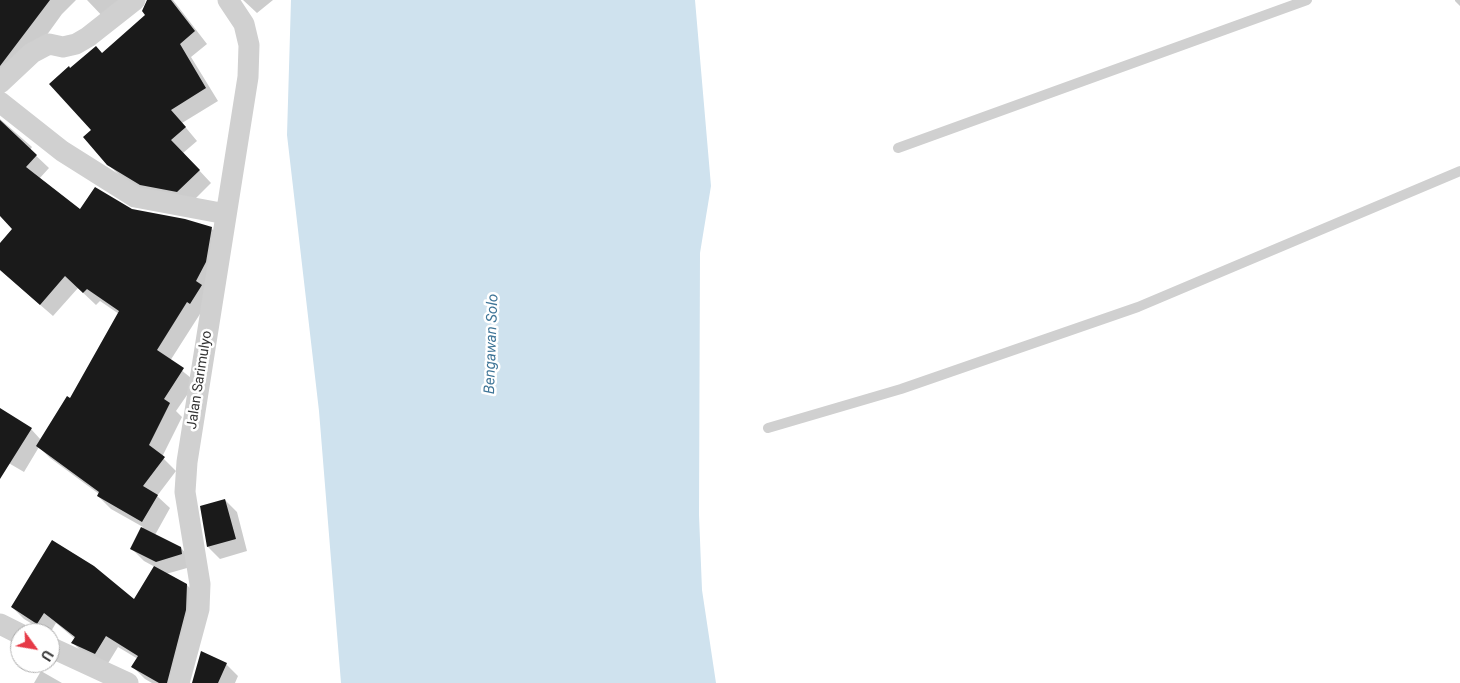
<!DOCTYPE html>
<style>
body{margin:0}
#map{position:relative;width:1460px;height:683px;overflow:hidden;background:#fff;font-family:Roboto,sans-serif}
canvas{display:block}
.north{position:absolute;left:10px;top:623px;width:50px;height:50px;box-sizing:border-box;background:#fff;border:1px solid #adadad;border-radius:50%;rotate:122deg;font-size:14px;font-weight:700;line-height:20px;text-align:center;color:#333}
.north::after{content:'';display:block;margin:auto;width:18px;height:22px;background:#e63946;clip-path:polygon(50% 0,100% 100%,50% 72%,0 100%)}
</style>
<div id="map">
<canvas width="1460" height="683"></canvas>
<div class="north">U</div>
</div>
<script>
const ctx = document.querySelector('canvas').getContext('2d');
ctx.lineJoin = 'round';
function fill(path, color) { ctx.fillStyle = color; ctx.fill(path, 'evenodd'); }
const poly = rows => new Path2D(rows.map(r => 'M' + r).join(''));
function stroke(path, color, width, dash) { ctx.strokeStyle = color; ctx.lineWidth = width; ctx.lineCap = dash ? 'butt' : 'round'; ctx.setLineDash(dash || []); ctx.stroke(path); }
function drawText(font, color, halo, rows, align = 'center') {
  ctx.font = font + ' Roboto,sans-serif'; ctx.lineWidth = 5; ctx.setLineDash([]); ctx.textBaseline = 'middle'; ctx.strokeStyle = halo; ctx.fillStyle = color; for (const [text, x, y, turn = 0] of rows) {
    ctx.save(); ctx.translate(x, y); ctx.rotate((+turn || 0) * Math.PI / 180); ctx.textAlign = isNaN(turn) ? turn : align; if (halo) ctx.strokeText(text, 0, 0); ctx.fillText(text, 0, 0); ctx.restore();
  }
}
const water = poly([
 [291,0,695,0,711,186,700,253,699,515,702,590,716,683,341,683,319,411,287,135]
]);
const shadow = poly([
 [0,0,76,0,62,14,23,68,0,80],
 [87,0,132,0,106,20],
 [148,0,173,0,207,44,191,57,218,101,182,123,197,141,183,153,211,183,190,204,153,197,121,177,108,164,70,69,102,54,147,15],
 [243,0,273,0,257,13],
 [1455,0,1460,0,1460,6,1455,1],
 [0,119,32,147,30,150,49,168,39,179,80,211,132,210,211,228,224,241,203,316,200,314,170,361,196,382,176,411,182,417,162,457,176,471,157,496,170,508,155,535,181,548,193,561,194,566,166,574,187,585,198,597,181,683,152,683,145,679,133,667,138,659,118,647,107,665,84,654,73,643,75,639,56,623,50,633,47,633,24,619,12,607,135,601,155,567,144,561,132,549,143,527,111,509,98,496,99,494,50,458,39,447,24,472,0,458,0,410,31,429,41,440,70,400,119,314,100,301,96,305,78,288,53,316,0,270,0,244,13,229,0,214],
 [225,500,237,512,247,551,220,559,208,547],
 [226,664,238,676,235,683,193,683],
 [41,671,62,683,34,683]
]);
const building = poly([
 [0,0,50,0,0,66],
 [147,0,171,0,195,31,180,44,206,88,171,110,186,127,171,140,200,170,177,192,140,185,107,165,83,137,91,130,49,84,69,66,70,68,96,46,102,53,145,15,142,11],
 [0,120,37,155,26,167,80,209,95,187,132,209,185,219,212,227,206,262,196,281,202,285,190,304,187,302,157,350,184,368,164,399,170,403,149,445,165,457,143,486,158,495,142,522,97,496,99,492,36,446,67,396,70,398,119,311,87,289,83,293,65,276,40,305,0,270,0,243,12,229,0,216],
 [0,408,32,428,0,479],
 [225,499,236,539,207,547,200,506],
 [141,527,181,547,182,554,156,562,130,549],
 [52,540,94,566,134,599,154,566,187,584,186,610,167,683,159,683,131,667,138,656,106,636,95,654,71,643,75,637,44,613,37,624,11,607],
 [201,651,227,663,218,683,192,683]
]);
const lane = poly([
 [898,148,1307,0],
 [768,428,901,389,1138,307,1460,171]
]);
const street = poly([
 [0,83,32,53,49,44,63,47,76,44,88,37,135,0],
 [0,102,62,151,135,197,226,214],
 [0,624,20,634],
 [50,647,128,683],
 [179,683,199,609,200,584,185,492,187,462,248,77,249,45,244,24,228,0]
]);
const streetNames = [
 ["Jalan Sarimulyo",200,380,-81]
];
const waterNames = [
 ["Bengawan Solo",492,344,-88]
];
fill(water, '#cfe2ee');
fill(shadow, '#0003');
fill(building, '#1a1a1a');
stroke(lane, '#d0d0d0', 10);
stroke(street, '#d0d0d0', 21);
drawText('14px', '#333', '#fff', streetNames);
drawText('italic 15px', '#3f7597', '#fff', waterNames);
</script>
